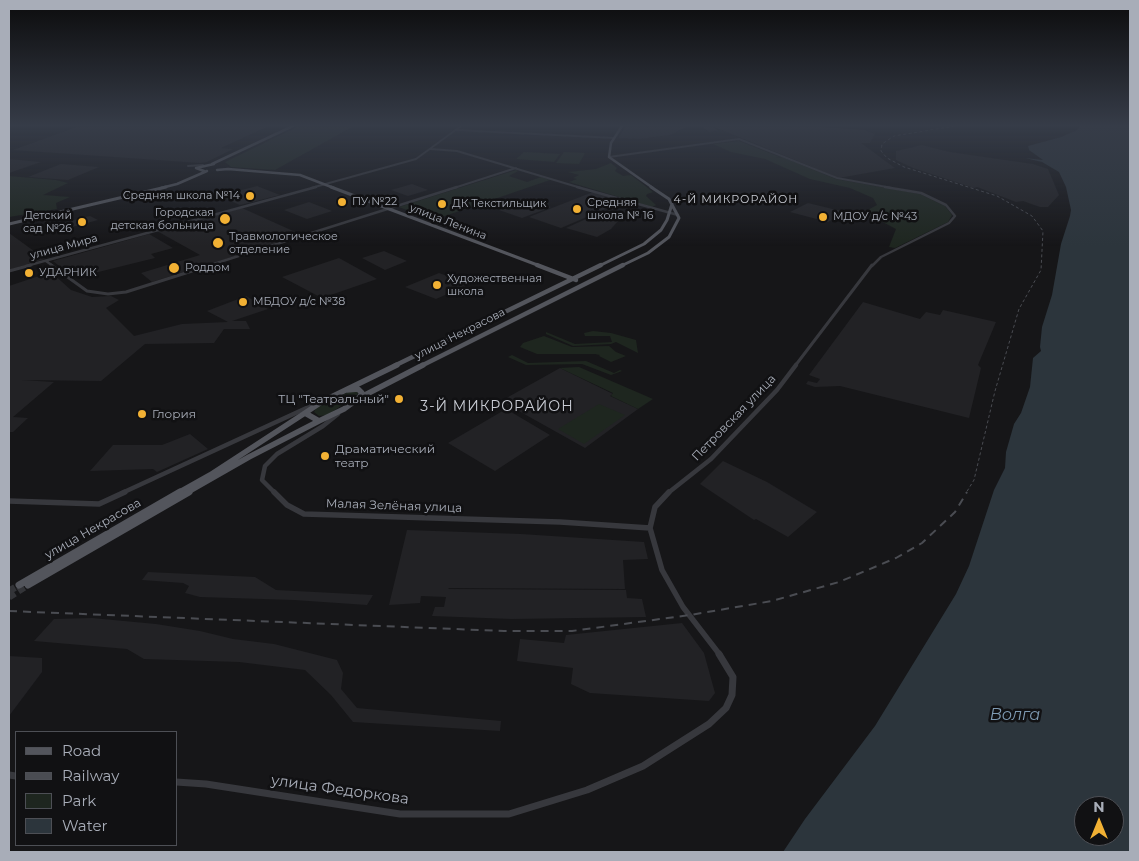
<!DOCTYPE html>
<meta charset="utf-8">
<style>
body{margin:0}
#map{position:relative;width:1139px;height:861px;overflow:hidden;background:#161618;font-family:Montserrat,sans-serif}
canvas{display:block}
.frame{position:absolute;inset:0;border:10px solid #a8adb8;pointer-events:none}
.legend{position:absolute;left:15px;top:731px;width:162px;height:115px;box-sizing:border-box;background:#111113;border:1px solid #4d4f55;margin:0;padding:6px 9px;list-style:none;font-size:15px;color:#a8adb8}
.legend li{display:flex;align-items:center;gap:10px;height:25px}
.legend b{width:25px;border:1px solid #4d4f55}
.north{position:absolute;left:1074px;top:796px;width:50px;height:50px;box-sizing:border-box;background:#111113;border:1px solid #4d4f55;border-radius:50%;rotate:0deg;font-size:14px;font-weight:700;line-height:20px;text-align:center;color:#a8adb8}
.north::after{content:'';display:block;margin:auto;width:18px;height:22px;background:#f2b134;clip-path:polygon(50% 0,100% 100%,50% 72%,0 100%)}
</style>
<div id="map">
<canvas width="1139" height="861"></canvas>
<div class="frame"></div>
<ul class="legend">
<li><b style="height:6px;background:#53555c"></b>Road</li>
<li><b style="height:6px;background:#4a4c52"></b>Railway</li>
<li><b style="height:14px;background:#1e261f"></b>Park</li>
<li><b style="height:14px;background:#2c353c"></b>Water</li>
</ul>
<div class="north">N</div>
</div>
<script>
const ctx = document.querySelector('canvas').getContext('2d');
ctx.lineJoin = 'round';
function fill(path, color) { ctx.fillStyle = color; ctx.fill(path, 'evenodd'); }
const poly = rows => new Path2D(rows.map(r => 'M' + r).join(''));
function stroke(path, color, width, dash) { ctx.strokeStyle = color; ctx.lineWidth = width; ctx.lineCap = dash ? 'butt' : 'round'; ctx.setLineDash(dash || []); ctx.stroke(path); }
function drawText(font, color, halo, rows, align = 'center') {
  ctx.font = font + ' Montserrat,sans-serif'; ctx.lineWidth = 5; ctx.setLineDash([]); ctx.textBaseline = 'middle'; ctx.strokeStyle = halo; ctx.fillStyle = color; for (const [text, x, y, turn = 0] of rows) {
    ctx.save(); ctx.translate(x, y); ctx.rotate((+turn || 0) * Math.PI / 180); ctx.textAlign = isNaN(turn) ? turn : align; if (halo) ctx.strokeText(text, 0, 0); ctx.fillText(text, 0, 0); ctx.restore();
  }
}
const built = poly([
 [79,126,269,126,221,148,233,149,207,162,200,163,13,150],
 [626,126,711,126,719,131,709,132,701,126,688,126,670,135,640,139,618,138],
 [712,126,807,126,865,130,875,134,870,143,861,143,895,168,839,178],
 [922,145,950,152,1033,164,1048,169,1059,195,1048,207,1040,207,1023,201,1016,202,977,187,974,188,913,168,896,160,896,151],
 [9,159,41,162,9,173],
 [61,164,99,167,68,180,28,177],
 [412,184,428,190,408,196,391,190],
 [257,186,280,195,240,205,219,196],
 [593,192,624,201,561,228,529,217],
 [528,200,551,207,522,218,499,210],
 [309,202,332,211,307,219,284,210],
 [808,203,845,212,828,222,790,212],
 [242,208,302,235,152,282,141,273,200,255,157,231],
 [595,215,618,221,611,229,597,237,566,228],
 [90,216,98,220,61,230,53,225],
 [9,233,45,259,9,270],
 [149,234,173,248,151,254,155,258,74,278,53,261],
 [384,251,407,261,385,270,362,258],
 [339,258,377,279,322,298,282,277],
 [51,272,71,290,92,297,111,296,119,300,106,308,134,336,182,324,228,322,207,311,246,296,268,309,232,321,246,321,250,329,224,329,214,343,145,344,101,381,22,380,54,382,13,417,28,418,13,432,9,432,9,286],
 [439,273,470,284,436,299,405,287],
 [863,302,920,319,926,312,940,315,943,310,996,322,978,365,981,368,969,418,840,386,815,387,806,384,808,381,817,383,820,379,809,375],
 [560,368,613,394,610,396,638,409,585,448,501,401],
 [506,409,550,435,495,471,448,443],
 [190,434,208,449,157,472,153,469,90,471,113,445,162,445],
 [723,461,767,482,817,512,788,537,756,519,754,520,700,484],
 [407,530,521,534,644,542,648,559,623,560,625,589,449,588,448,589,626,590,627,598,642,599,646,617,512,619,432,616,435,607,444,607,447,592,446,597,421,596,420,603,389,605],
 [148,572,255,577,276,590,373,595,367,605,294,600,200,597,185,593,189,586,183,583,142,580],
 [92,618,156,624,200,631,233,639,274,644,337,660,343,673,341,689,357,708,501,721,500,731,353,722,331,695,305,670,239,662,144,659,127,649,34,641,54,619],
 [682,623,704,653,715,693,709,701,590,693,571,684,573,668,517,661,520,639,564,643,566,635],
 [9,656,42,658,42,672,9,716]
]);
const green = poly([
 [299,126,354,126,275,170,231,167,225,162],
 [739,141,780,157,775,158,782,157,836,179,920,194,945,206,952,215,948,222,895,248,889,247,896,229,864,212,877,205,873,198,850,188,810,179,765,159,731,152,713,144],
 [524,152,560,154,554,162,516,159],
 [564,152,585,153,579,164,556,163],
 [611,163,617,168,615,171,623,176,631,175,653,192,647,194,646,196,656,205,652,207,569,182,577,179,573,178,579,175,568,172,596,169],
 [516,170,518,171,509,176,527,182,541,177,550,180,433,220,399,207],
 [9,176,56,180,68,183,43,195,70,197,56,203,57,209,9,217],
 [593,331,611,333,636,340,638,353,616,342,611,344,573,346,546,334,546,332,575,344,612,342,610,336,585,336,584,333],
 [544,336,572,347,609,346,616,352,626,356,611,362,599,356,600,355,595,354,537,354,520,347,523,343],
 [512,355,528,363,586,361,614,373,620,370,622,371,611,375,582,364,526,365,508,357],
 [579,367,653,399,638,409,611,396,613,393,560,368],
 [349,392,357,392,358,394,328,415,319,416,314,412,316,408,320,405],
 [599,404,625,415,584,444,558,429]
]);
const water = poly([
 [1080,126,1130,126,1130,852,783,852,805,819,875,726,956,594,969,566,994,490,1005,468,1006,452,1014,424,1021,413,1030,387,1033,358,1041,351,1040,347,1042,327,1052,295,1061,244,1070,216,1071,210,1066,187,1059,172,1042,162,1025,158,1043,160,1029,150,1028,146,1061,137,1077,130],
 [1084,806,1114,806,1114,836,1084,836]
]);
const majorTunnel = poly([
 [9,591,19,585],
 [9,597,28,585]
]);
const minorFar5 = poly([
 [456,130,614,138],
 [431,149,457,151,581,188],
 [609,157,739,139,837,178,892,188],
 [188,166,203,165],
 [311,188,416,159,461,126],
 [454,188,516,168]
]);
const minorFar4 = poly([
 [577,187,678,215],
 [46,261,53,266],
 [26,266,316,187],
 [207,266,457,187],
 [872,266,881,257,949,223,955,216,946,205,921,193,885,187]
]);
const minorFar3 = poly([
 [51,265,87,291,108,294,126,292,211,265],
 [9,271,31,265],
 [795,366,872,265]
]);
const minorFar2 = poly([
 [122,493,313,405],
 [275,493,262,480,265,466,277,454,323,426,338,414],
 [668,493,711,459,777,390,796,365]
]);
const minorFar1 = poly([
 [274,492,287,505,304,514,560,522,650,528],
 [669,492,655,507,650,528,662,570,683,607,720,655],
 [9,501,99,504,125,492]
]);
const minor = poly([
 [9,775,16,776],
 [176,782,206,784,400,814,509,814,587,790,643,766,709,724,726,708,732,695,733,677,719,654]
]);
const majorFar4 = poly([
 [622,126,611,143,609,157,653,188],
 [212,164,293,126],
 [217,170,228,169,300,175,334,188],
 [204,171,196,168,214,164],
 [161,188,177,184,207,171]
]);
const majorFar3 = poly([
 [331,187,540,266],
 [9,224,166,187],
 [599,266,644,244,661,230,667,220,672,204],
 [621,266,648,253,669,237,679,218,669,199,651,187]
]);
const majorFar2 = poly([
 [537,265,576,280],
 [394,366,601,265],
 [421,366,623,265]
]);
const majorFar1 = poly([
 [347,390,358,389,362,393,359,398,344,409,319,421,305,413,323,401,397,365],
 [361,397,423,365],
 [178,493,210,475,305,413],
 [186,493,249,457,319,421]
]);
const major = poly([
 [19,585,180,492],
 [28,585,189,492]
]);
const railFar1 = poly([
 [955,126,894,136,882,144,881,151,887,158,904,167,997,196,1032,216,1043,231,1041,270,1019,309,995,391,974,480,966,493]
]);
const rail = poly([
 [9,611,504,631,572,631,690,615,772,601,839,582,896,558,922,543,955,512,967,492]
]);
const markers = [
 [250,196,5,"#f2b134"],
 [342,202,5,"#f2b134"],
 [442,204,5,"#f2b134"],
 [577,209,5,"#f2b134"],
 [823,217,5,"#f2b134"],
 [225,219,6,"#f2b134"],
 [82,222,5,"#f2b134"],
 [218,243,6,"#f2b134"],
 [174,268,6,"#f2b134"],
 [29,273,5,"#f2b134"],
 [437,285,5,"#f2b134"],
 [243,302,5,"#f2b134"],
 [399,399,5,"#f2b134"],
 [142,414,5,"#f2b134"],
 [325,456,5,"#f2b134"]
];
const farPoinames = [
 ["Средняя школа №14",240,196,"right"],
 ["ПУ №22",352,202],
 ["Средняя",587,203],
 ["школа № 16",587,216],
 ["ДК Текстильщик",452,204],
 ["Городская",214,213,"right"],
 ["детская больница",214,226,"right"],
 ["Детский",72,216,"right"],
 ["сад №26",72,229,"right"],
 ["МДОУ д/с №43",833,217],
 ["Травмологическое",229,237],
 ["отделение",229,250],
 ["Роддом",185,268],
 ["УДАРНИК",39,273],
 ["Художественная",447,279],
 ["школа",447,292],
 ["МБДОУ д/с №38",253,302]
];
const farNeighbourhoodnames = [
 ["4-Й МИКРОРАЙОН",736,200]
];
const farStreetnames = [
 ["улица Ленина",448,222,21],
 ["улица Мира",64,247,-15],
 ["улица Некрасова",460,334,-27]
];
const poiNames = [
 ["ТЦ \"Театральный\"",389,399,"right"],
 ["Глория",152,414],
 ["Драматический",335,449],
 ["театр",335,463]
];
const streetNames = [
 ["Петровская улица",734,418,-46],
 ["Малая Зелёная улица",394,506,2],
 ["улица Некрасова",93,529,-30]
];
const neighbourhoodNames = [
 ["3-Й МИКРОРАЙОН",497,407]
];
const nearStreetnames = [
 ["улица Федоркова",340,790,8]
];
const nearWaternames = [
 ["Волга",1015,715]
];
fill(built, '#222225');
fill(green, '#1e261f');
fill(water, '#2c353c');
stroke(majorTunnel, '#333438', 7, [7, 4]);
stroke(minorFar5, '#37383d', 2);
stroke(minorFar4, '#37383d', 2.5);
stroke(minorFar3, '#37383d', 3);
stroke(minorFar2, '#37383d', 4.5);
stroke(minorFar1, '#37383d', 5.5);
stroke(minor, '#37383d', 7);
stroke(majorFar4, '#53555c', 2.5);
stroke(majorFar3, '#53555c', 3);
stroke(majorFar2, '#53555c', 4.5);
stroke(majorFar1, '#53555c', 5.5);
stroke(major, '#53555c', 7);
stroke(railFar1, '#4a4c52', 1, [3, 2.5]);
stroke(rail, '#4a4c52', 2, [8, 6]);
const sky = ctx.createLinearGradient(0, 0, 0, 246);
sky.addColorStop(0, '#0c0c0d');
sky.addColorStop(0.51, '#363c48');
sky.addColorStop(1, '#363c4800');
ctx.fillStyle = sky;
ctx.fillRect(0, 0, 1139, 246);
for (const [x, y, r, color] of markers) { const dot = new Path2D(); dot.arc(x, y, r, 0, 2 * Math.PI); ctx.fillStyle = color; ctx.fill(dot); stroke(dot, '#111113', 2); }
drawText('11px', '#a8adb8', '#111113', farPoinames, 'left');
ctx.letterSpacing = '1px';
drawText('11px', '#c9ccd4', '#111113', farNeighbourhoodnames);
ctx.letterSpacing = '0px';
drawText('11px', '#a8adb8', '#111113', farStreetnames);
drawText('12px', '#a8adb8', '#111113', poiNames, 'left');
drawText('12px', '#a8adb8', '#111113', streetNames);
ctx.letterSpacing = '1px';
drawText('14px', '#c9ccd4', '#111113', neighbourhoodNames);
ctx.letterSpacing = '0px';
drawText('15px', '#a8adb8', '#111113', nearStreetnames);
drawText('italic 16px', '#7f9bb3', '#111113', nearWaternames);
</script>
